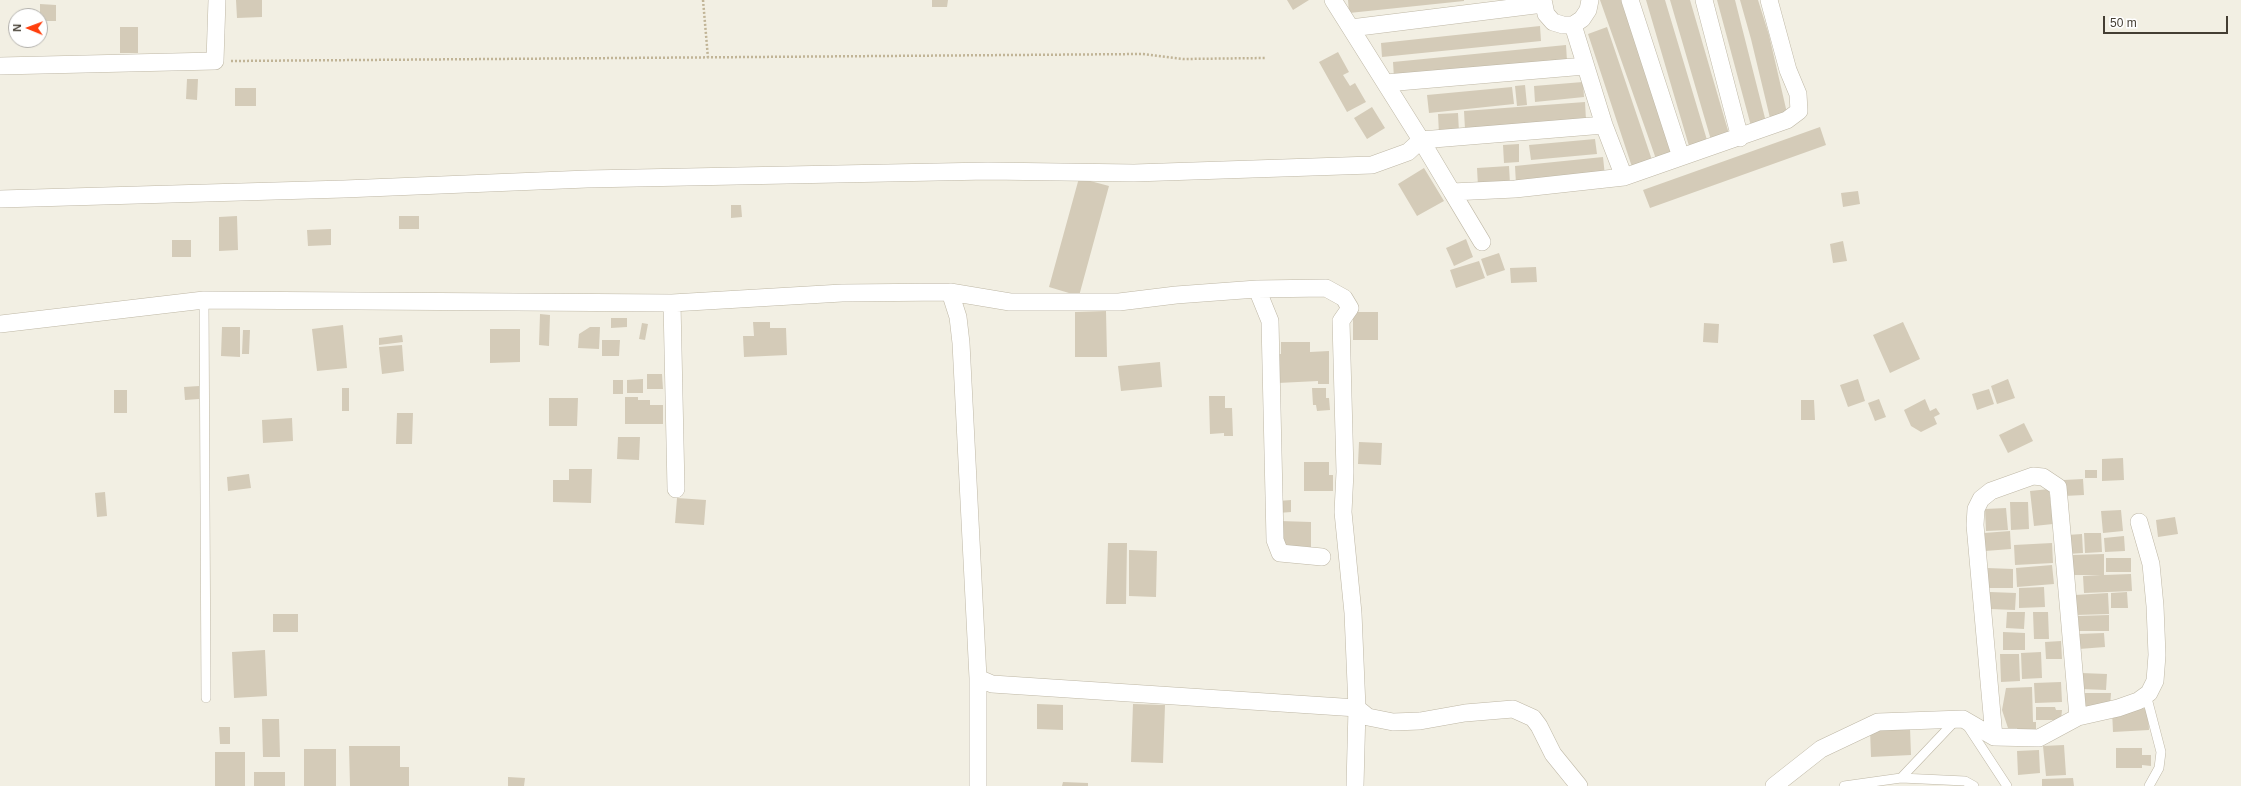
<!DOCTYPE html>
<style>
body{margin:0}
#map{position:relative;width:2241px;height:786px;overflow:hidden;background:#f2efe3;font-family:Helvetica,sans-serif}
canvas{display:block}
.north{position:absolute;left:8px;top:8px;width:40px;height:40px;box-sizing:border-box;background:#fff;border:1px solid #b4b2ad;border-radius:50%;rotate:271deg;font-size:11px;font-weight:700;line-height:16px;text-align:center;color:#443e33}
.north::after{content:'';display:block;margin:auto;width:14px;height:18px;background:#ff3f0d;clip-path:polygon(50% 0,100% 100%,50% 72%,0 100%)}
.scale{position:absolute;left:2103px;top:16px;width:125px;height:18px;box-sizing:border-box;border:2px solid #443e33;border-top:0;padding-left:5px;font-size:12px;line-height:14px;white-space:nowrap;color:#443e33;-webkit-text-stroke:3px #fff;paint-order:stroke}
</style>
<div id="map">
<canvas width="2241" height="786"></canvas>
<div class="north">N</div>
<div class="scale">50 m</div>
</div>
<script>
const ctx = document.querySelector('canvas').getContext('2d');
ctx.lineJoin = 'round';
function fill(path, color) { ctx.fillStyle = color; ctx.fill(path, 'evenodd'); }
const poly = rows => new Path2D(rows.map(r => 'M' + r).join(''));
function stroke(path, color, width, dash) { ctx.strokeStyle = color; ctx.lineWidth = width; ctx.lineCap = dash ? 'butt' : 'round'; ctx.setLineDash(dash || []); ctx.stroke(path); }
const building = poly([
 [236,0,262,0,262,17,237,18],
 [932,0,948,0,947,7,932,7],
 [1287,0,1309,0,1293,10],
 [1348,0,1464,0,1464,1,1349,13],
 [1600,0,1624,0,1673,153,1656,159],
 [1646,0,1665,0,1707,140,1689,146],
 [1670,0,1690,0,1729,134,1711,140],
 [1717,0,1735,0,1766,122,1751,126],
 [1740,0,1758,0,1769,35,1787,113,1770,118,1751,39],
 [40,4,56,5,56,21,40,21],
 [1540,26,1541,41,1382,57,1381,43],
 [120,27,138,27,138,53,120,53],
 [1607,27,1652,160,1632,167,1588,34],
 [1566,45,1567,61,1394,78,1393,62],
 [1338,52,1349,72,1343,75,1350,86,1355,83,1366,102,1347,112,1319,62],
 [187,79,198,79,197,100,186,99],
 [1583,82,1584,97,1535,102,1534,86],
 [1525,85,1527,105,1517,106,1515,86],
 [1512,87,1514,104,1429,113,1427,95],
 [235,88,256,88,256,106,235,106],
 [1585,102,1586,120,1465,129,1464,111],
 [1372,107,1385,128,1367,139,1354,118],
 [1458,113,1459,132,1439,134,1438,114],
 [1820,127,1826,145,1650,208,1643,190],
 [1595,139,1597,154,1531,160,1529,145],
 [1519,144,1519,162,1504,163,1503,145],
 [1603,157,1605,176,1516,184,1515,166],
 [1509,166,1510,184,1478,186,1477,168],
 [1424,168,1444,201,1417,216,1398,184],
 [1079,178,1109,186,1079,296,1049,287],
 [1858,191,1860,204,1843,207,1841,193],
 [731,205,741,205,742,217,731,218],
 [237,216,238,250,219,251,219,217],
 [399,216,419,216,419,229,399,229],
 [331,229,331,245,308,246,307,230],
 [1466,239,1473,257,1454,266,1446,248],
 [172,240,191,240,191,257,172,257],
 [1843,241,1847,261,1833,263,1830,244],
 [1499,253,1505,270,1487,276,1481,259],
 [1479,261,1485,278,1456,288,1450,270],
 [1536,267,1537,282,1511,283,1510,268],
 [1106,311,1107,357,1075,357,1075,312],
 [1353,312,1378,312,1378,340,1353,340],
 [540,314,550,315,549,346,539,345],
 [611,318,627,318,627,327,611,328],
 [753,322,770,322,770,328,786,328,787,355,744,357,743,336,754,336],
 [1903,322,1920,359,1890,373,1873,335],
 [642,323,648,324,645,340,639,339],
 [1704,323,1719,324,1718,343,1703,342],
 [343,325,347,368,317,371,312,329],
 [222,327,240,327,240,357,221,356],
 [590,327,600,327,599,349,578,348,579,334],
 [490,329,520,329,520,362,490,363],
 [243,330,250,330,249,354,242,354],
 [402,335,403,342,379,345,379,338],
 [602,340,620,340,619,356,602,356],
 [1281,342,1310,342,1310,352,1329,351,1329,384,1318,384,1318,381,1278,383,1277,354,1281,354],
 [402,345,404,371,382,374,379,347],
 [1160,362,1162,387,1121,391,1118,366],
 [647,374,662,374,663,389,647,389],
 [643,379,643,393,627,393,627,380],
 [1858,379,1865,401,1848,407,1840,385],
 [2008,379,2015,398,1997,404,1991,386],
 [613,380,623,380,623,394,613,394],
 [199,386,199,399,185,400,184,387],
 [342,388,349,388,349,411,342,411],
 [1312,388,1326,388,1326,398,1329,398,1330,410,1317,411,1316,405,1313,405],
 [1989,389,1994,404,1977,410,1972,394],
 [114,390,127,390,127,413,114,413],
 [1209,396,1225,396,1225,408,1232,408,1233,436,1224,436,1224,433,1210,434],
 [625,397,638,397,638,400,650,400,650,405,663,405,663,424,625,424],
 [549,398,578,398,577,426,549,426],
 [1879,399,1886,417,1875,421,1868,403],
 [1925,399,1930,411,1936,408,1940,414,1934,417,1937,424,1921,432,1911,426,1904,410],
 [1801,400,1814,400,1815,420,1801,420],
 [397,413,413,413,412,444,396,444],
 [292,418,293,441,263,443,262,420],
 [2024,423,2033,441,2008,453,1999,435],
 [618,437,640,437,639,460,617,459],
 [1359,442,1382,443,1381,465,1358,464],
 [2123,458,2124,480,2102,481,2102,459],
 [1304,462,1329,462,1329,475,1333,475,1333,491,1304,491],
 [569,469,592,469,591,503,553,502,553,480,569,480],
 [2085,470,2097,470,2097,478,2085,478],
 [249,474,251,488,228,491,227,477],
 [2083,479,2084,495,2064,496,2064,480],
 [2049,489,2053,524,2034,526,2030,491],
 [105,492,107,516,97,517,95,493],
 [677,498,706,500,704,525,675,523],
 [1291,500,1291,512,1278,513,1278,501],
 [2010,502,2028,502,2029,529,2011,530],
 [2006,508,2008,530,1986,531,1985,509],
 [2121,510,2123,531,2103,533,2101,511],
 [2175,517,2178,534,2158,537,2156,520],
 [1280,521,1311,522,1311,547,1279,546],
 [2010,531,2011,549,1985,551,1984,533],
 [2084,533,2101,533,2102,552,2085,553],
 [2082,534,2083,553,2068,554,2067,535],
 [2124,536,2125,551,2105,552,2104,538],
 [1108,543,1127,543,1126,604,1106,604],
 [2052,543,2053,563,2015,565,2014,545],
 [1129,550,1157,551,1156,597,1129,596],
 [2104,554,2104,575,2131,574,2132,591,2084,593,2083,576,2101,575,2071,575,2071,555],
 [2106,558,2131,558,2131,572,2106,572],
 [2052,565,2054,584,2017,587,2016,568],
 [1987,568,2013,569,2013,588,1987,588],
 [2044,587,2045,607,2019,608,2019,588],
 [1990,592,2016,593,2015,610,1990,609],
 [2127,592,2128,608,2111,608,2111,593],
 [2108,593,2109,614,2076,615,2075,595],
 [2007,612,2025,612,2024,629,2006,628],
 [2033,612,2048,612,2049,639,2034,639],
 [273,614,298,614,298,632,273,632],
 [2109,615,2109,631,2079,631,2078,616],
 [2003,632,2025,633,2025,650,2003,650],
 [2104,633,2105,647,2079,649,2078,634],
 [2061,641,2062,659,2046,659,2045,642],
 [265,650,267,696,234,698,232,652],
 [2041,652,2042,678,2022,679,2021,653],
 [2000,654,2019,654,2020,681,2001,682],
 [2081,673,2107,674,2106,690,2081,689],
 [2061,682,2062,702,2035,703,2034,683],
 [2032,687,2033,722,2036,722,2036,735,2018,736,2017,728,2008,728,2002,710,2006,688],
 [2082,693,2111,693,2110,707,2082,706],
 [1037,704,1063,705,1063,730,1037,729],
 [1133,704,1165,705,1163,763,1131,762],
 [2036,707,2055,707,2056,710,2062,710,2061,720,2036,720],
 [2148,708,2149,730,2113,732,2112,710],
 [262,719,279,719,280,757,263,757],
 [219,727,230,727,230,744,220,744],
 [1910,728,1911,755,1871,757,1870,729],
 [2064,745,2066,775,2046,776,2043,746],
 [349,746,400,746,400,767,409,767,409,786,350,786],
 [2116,748,2142,748,2142,755,2151,755,2151,766,2142,765,2142,768,2116,768],
 [304,749,336,749,336,786,304,786],
 [2039,750,2040,773,2018,775,2017,751],
 [215,752,245,752,245,786,215,786],
 [254,772,285,772,285,786,254,786],
 [508,777,525,778,524,786,508,786],
 [2073,778,2074,786,2042,786,2042,779],
 [1063,782,1088,783,1088,786,1062,786]
]);
const path = poly([
 [703,0,708,58],
 [231,61,1143,54,1183,59,1265,58]
]);
const service = poly([
 [204,300,206,698],
 [2138,704,2148,702,2161,752,2159,768,2149,786],
 [1967,725,2007,786],
 [1901,778,1956,720],
 [1844,786,1901,778,1965,781,1974,786]
]);
const minor = poly([
 [1543,0,1546,14,1553,22,1563,25,1573,25,1582,19,1588,10,1590,0],
 [1630,0,1681,157],
 [1704,0,1740,138],
 [1573,25,1604,125,1624,177],
 [1351,28,1543,4],
 [0,66,215,61,217,0],
 [1386,83,1585,66],
 [1604,125,1421,140,1452,192,1515,189,1624,177,1787,120,1799,111,1798,94,1788,70,1769,0],
 [1452,192,1482,242],
 [0,199,344,189,587,179,988,171,1134,173,1372,165,1408,152,1421,140,1333,0],
 [1257,289,1326,288,1344,298,1350,308,1341,321,1345,472,1343,512,1353,613,1357,708,1355,786],
 [950,292,1010,302,1119,302,1176,295,1257,289,1270,321,1275,540,1280,553,1322,557],
 [672,303,676,489],
 [0,324,204,300,672,303,842,293,950,292,958,317,961,343,978,678,992,684,1357,708,1368,717,1393,722,1420,721,1465,713,1513,709,1533,718,1539,726,1553,754,1579,786],
 [978,678,978,786],
 [1994,737,1975,525,1976,509,1981,499,1991,491,2033,476,2043,477,2058,487,2078,717],
 [1774,786,1821,749,1878,722,1963,719,1994,737,2039,738,2078,717,2118,708,2138,701,2149,693,2155,681,2157,655,2155,606,2151,564,2139,522]
]);
fill(building, '#d4cbb8');
stroke(service, '#beb7a5', 10);
stroke(minor, '#beb7a5', 18);
stroke(path, '#c1b496', 2.5, [2, 2]);
stroke(service, '#fff', 9);
stroke(minor, '#fff', 17);
</script>
